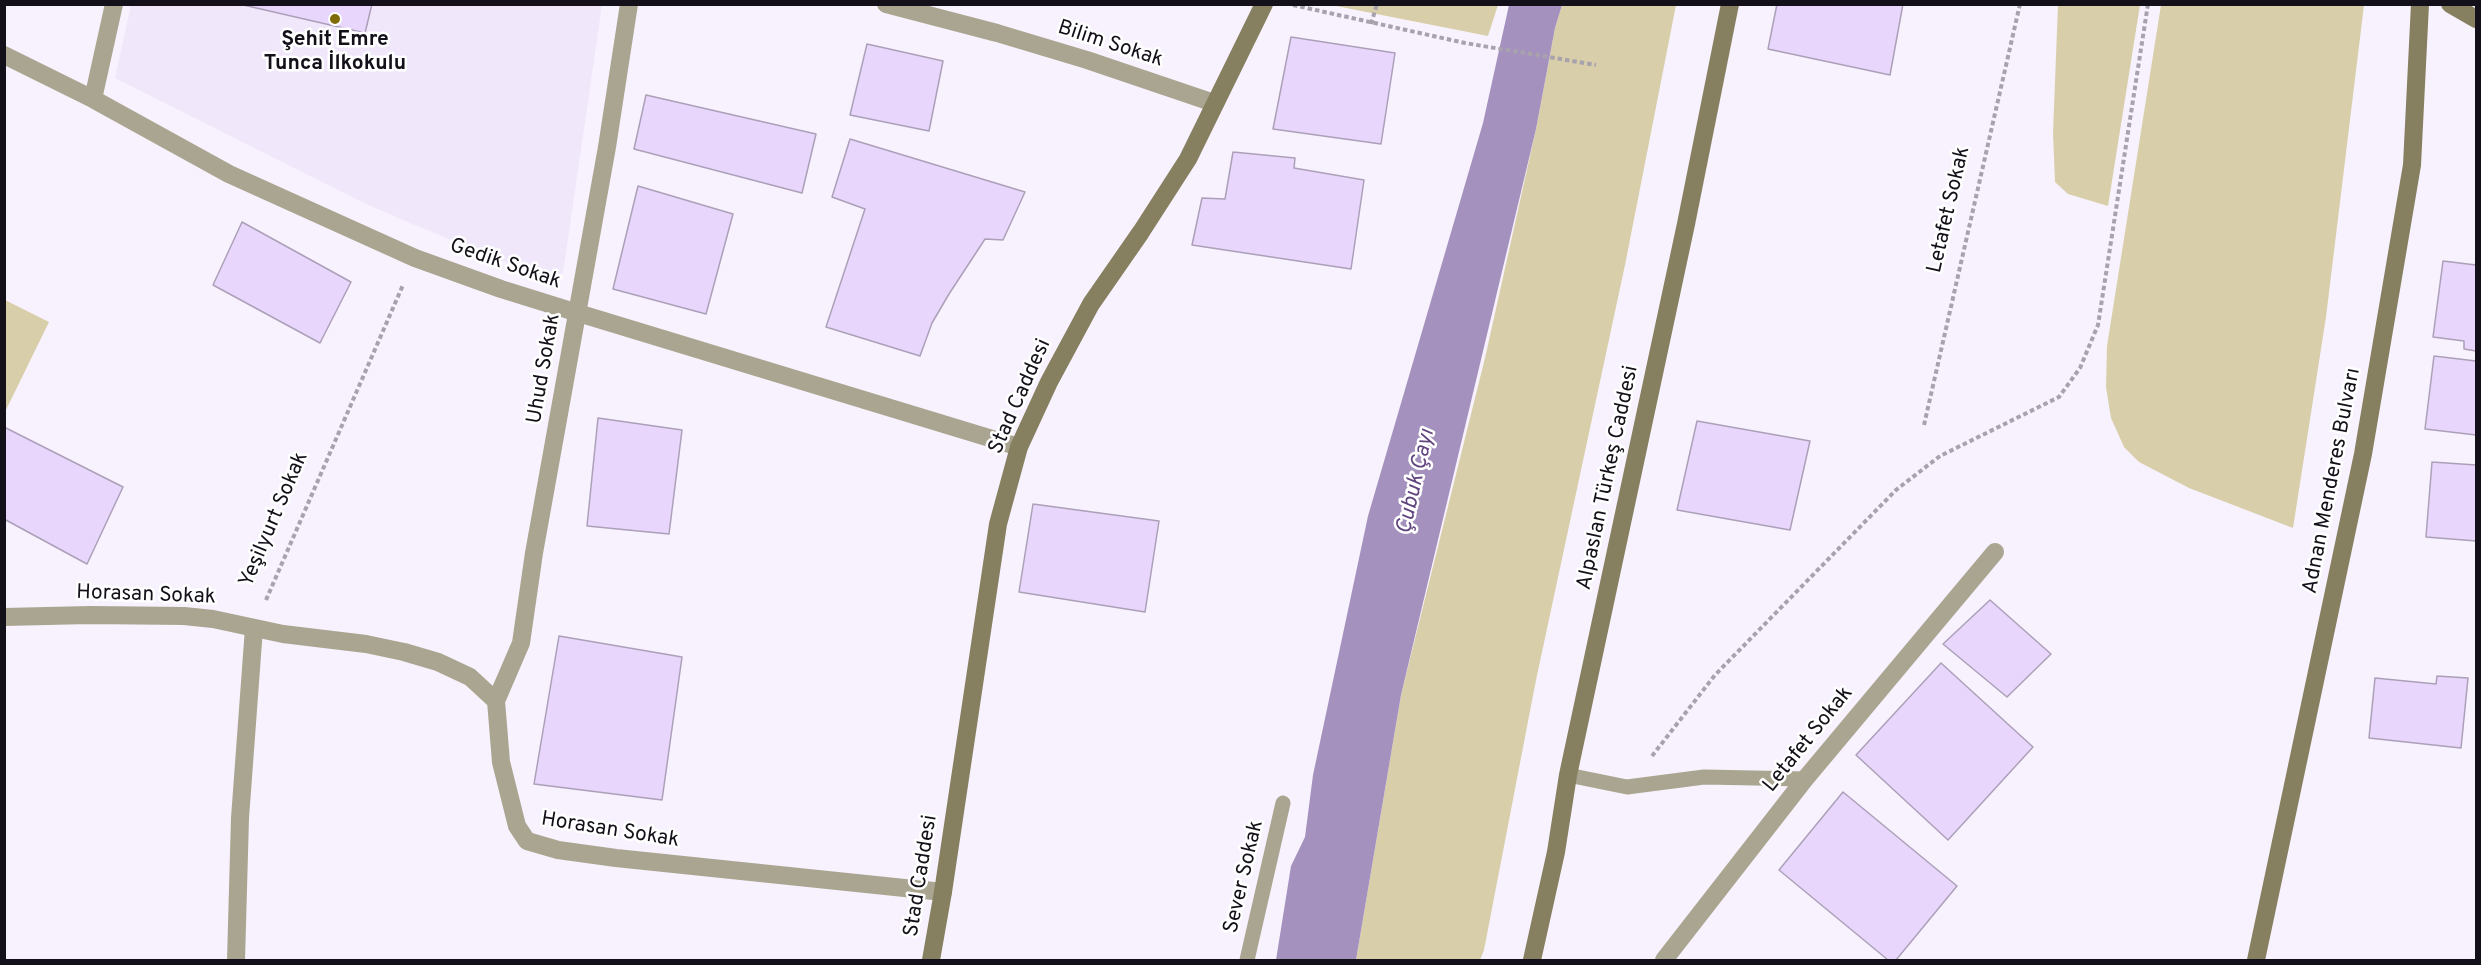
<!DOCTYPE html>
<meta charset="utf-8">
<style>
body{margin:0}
#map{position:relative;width:2481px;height:965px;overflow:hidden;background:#f7f2fd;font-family:Overpass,sans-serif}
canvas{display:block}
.frame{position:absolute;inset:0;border:6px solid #141019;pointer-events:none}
</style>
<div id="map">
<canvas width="2481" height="965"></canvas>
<div class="frame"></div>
</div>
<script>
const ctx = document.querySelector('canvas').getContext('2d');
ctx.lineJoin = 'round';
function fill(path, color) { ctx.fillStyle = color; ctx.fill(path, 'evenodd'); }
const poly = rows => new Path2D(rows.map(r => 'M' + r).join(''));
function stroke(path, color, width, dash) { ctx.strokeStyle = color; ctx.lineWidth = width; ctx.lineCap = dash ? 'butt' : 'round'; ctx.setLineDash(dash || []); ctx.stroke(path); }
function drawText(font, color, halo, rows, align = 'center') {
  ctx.font = font + ' Overpass,sans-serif'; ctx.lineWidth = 5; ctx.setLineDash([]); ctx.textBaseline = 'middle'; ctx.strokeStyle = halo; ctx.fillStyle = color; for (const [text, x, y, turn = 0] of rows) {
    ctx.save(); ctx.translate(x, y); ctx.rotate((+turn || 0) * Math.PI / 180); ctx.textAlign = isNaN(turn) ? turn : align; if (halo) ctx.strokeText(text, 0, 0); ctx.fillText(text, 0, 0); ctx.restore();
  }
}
const built = poly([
 [131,5,602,5,563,273,547,279,410,223,364,203,115,78]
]);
const green = poly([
 [1331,5,1498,5,1488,36],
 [1562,5,1676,5,1625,265,1536,680,1484,950,1480,960,1356,960,1401,695,1485,358,1536,129,1555,28],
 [2058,5,2140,5,2108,206,2068,194,2055,182,2053,133],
 [2161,5,2364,5,2326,317,2293,528,2189,488,2139,462,2124,447,2111,418,2106,387,2107,346],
 [5,300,49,322,5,412]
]);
const water = poly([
 [1509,5,1562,5,1555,28,1536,129,1401,695,1356,960,1276,960,1291,866,1305,837,1313,775,1368,516,1483,123]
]);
const building = poly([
 [239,4,372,4,365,33,239,4],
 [1777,4,1903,4,1890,75,1768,49,1777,4],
 [1291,37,1395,53,1381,144,1273,129,1291,37],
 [867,44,943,61,929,131,850,115,867,44],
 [646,95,816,134,802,193,634,149,646,95],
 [850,139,1025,192,1003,240,985,239,949,294,932,323,920,356,826,327,865,209,832,197,850,139],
 [1233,152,1295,158,1294,168,1364,180,1351,269,1192,245,1202,198,1225,199,1233,152],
 [638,186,733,214,706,314,613,289,638,186],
 [242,222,351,282,320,343,213,285,242,222],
 [2443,261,2476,265,2476,351,2464,349,2464,341,2433,337,2443,261],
 [2434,356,2476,361,2476,435,2425,429,2434,356],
 [598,418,682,430,669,534,587,526,598,418],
 [1697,421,1810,441,1790,530,1677,510,1697,421],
 [4,427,123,487,87,564,4,519,4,427],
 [2432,462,2476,465,2476,541,2426,537,2432,462],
 [1033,504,1159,521,1145,612,1019,592,1033,504],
 [1990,600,2051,654,2007,697,1943,644,1990,600],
 [559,636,682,657,662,800,534,784,559,636],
 [1941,663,2033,747,1948,840,1856,755,1941,663],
 [2437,676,2468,678,2461,748,2369,738,2375,678,2436,684,2437,676],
 [1843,792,1957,886,1896,960,1888,960,1779,870,1843,792]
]);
const path = poly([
 [1293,5,1465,43,1596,65],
 [1371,24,1377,4],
 [1924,425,2020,4],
 [266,600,403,285],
 [1652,756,1715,675,1896,490,1940,456,2059,397,2080,368,2098,325,2148,4]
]);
const lane = poly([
 [1568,775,1627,787,1704,777,1805,779],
 [1247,960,1283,803]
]);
const street = poly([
 [886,4,997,33,1087,60,1214,103],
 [4,55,93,99,229,174,415,258,501,289,578,313,1019,447],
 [93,99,114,4],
 [4,617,90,615,184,616,213,619,283,634,366,644,404,652,438,662,470,677,496,701,501,762,517,826,527,841,558,850,616,858,943,892],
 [496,701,521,643,534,553,607,147,629,4],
 [236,960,240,818,254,628],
 [1664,960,1805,779,1995,552]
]);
const secondary = poly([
 [2450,4,2476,19],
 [931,960,943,892,998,524,1019,447,1049,382,1091,304,1141,232,1188,159,1264,4],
 [1532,960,1556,852,1568,775,1686,224,1730,4],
 [2256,960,2363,454,2412,165,2420,4]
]);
const markers = [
 [335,19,6,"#806c07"]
];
const poiNames = [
 ["Şehit Emre",335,41],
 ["Tunca İlkokulu",335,65]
];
const streetNames = [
 ["Bilim Sokak",1110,45,18],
 ["Letafet Sokak",1950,210,-77],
 ["Gedik Sokak",505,265,19],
 ["Uhud Sokak",545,369,-80],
 ["Stad Caddesi",1021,397,-66],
 ["Alpaslan Türkeş Caddesi",1609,478,-78],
 ["Adnan Menderes Bulvarı",2333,481,-79],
 ["Yeşilyurt Sokak",275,520,-67],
 ["Horasan Sokak",146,596,2],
 ["Letafet Sokak",1809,740,-51],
 ["Horasan Sokak",610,831,9],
 ["Stad Caddesi",922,876,-81],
 ["Sever Sokak",1245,877,-77]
];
const waterNames = [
 ["Çubuk Çayı",1417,482,-77]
];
fill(built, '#f0e7fb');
fill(green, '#d8cfaa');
fill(water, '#a591bd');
fill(building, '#e8d6fc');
stroke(building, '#aca0b9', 1.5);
stroke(path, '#a7a2ac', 4, [4.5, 3]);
stroke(lane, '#aaa590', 15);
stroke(street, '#aaa590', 18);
stroke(secondary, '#867f60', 18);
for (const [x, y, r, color] of markers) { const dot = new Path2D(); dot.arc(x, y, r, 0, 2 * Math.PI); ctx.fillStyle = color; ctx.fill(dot); stroke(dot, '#fff', 2); }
drawText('bold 21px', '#141019', '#fff', poiNames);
drawText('21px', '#141019', '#fff', streetNames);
drawText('italic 22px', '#61447e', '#fff', waterNames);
</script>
